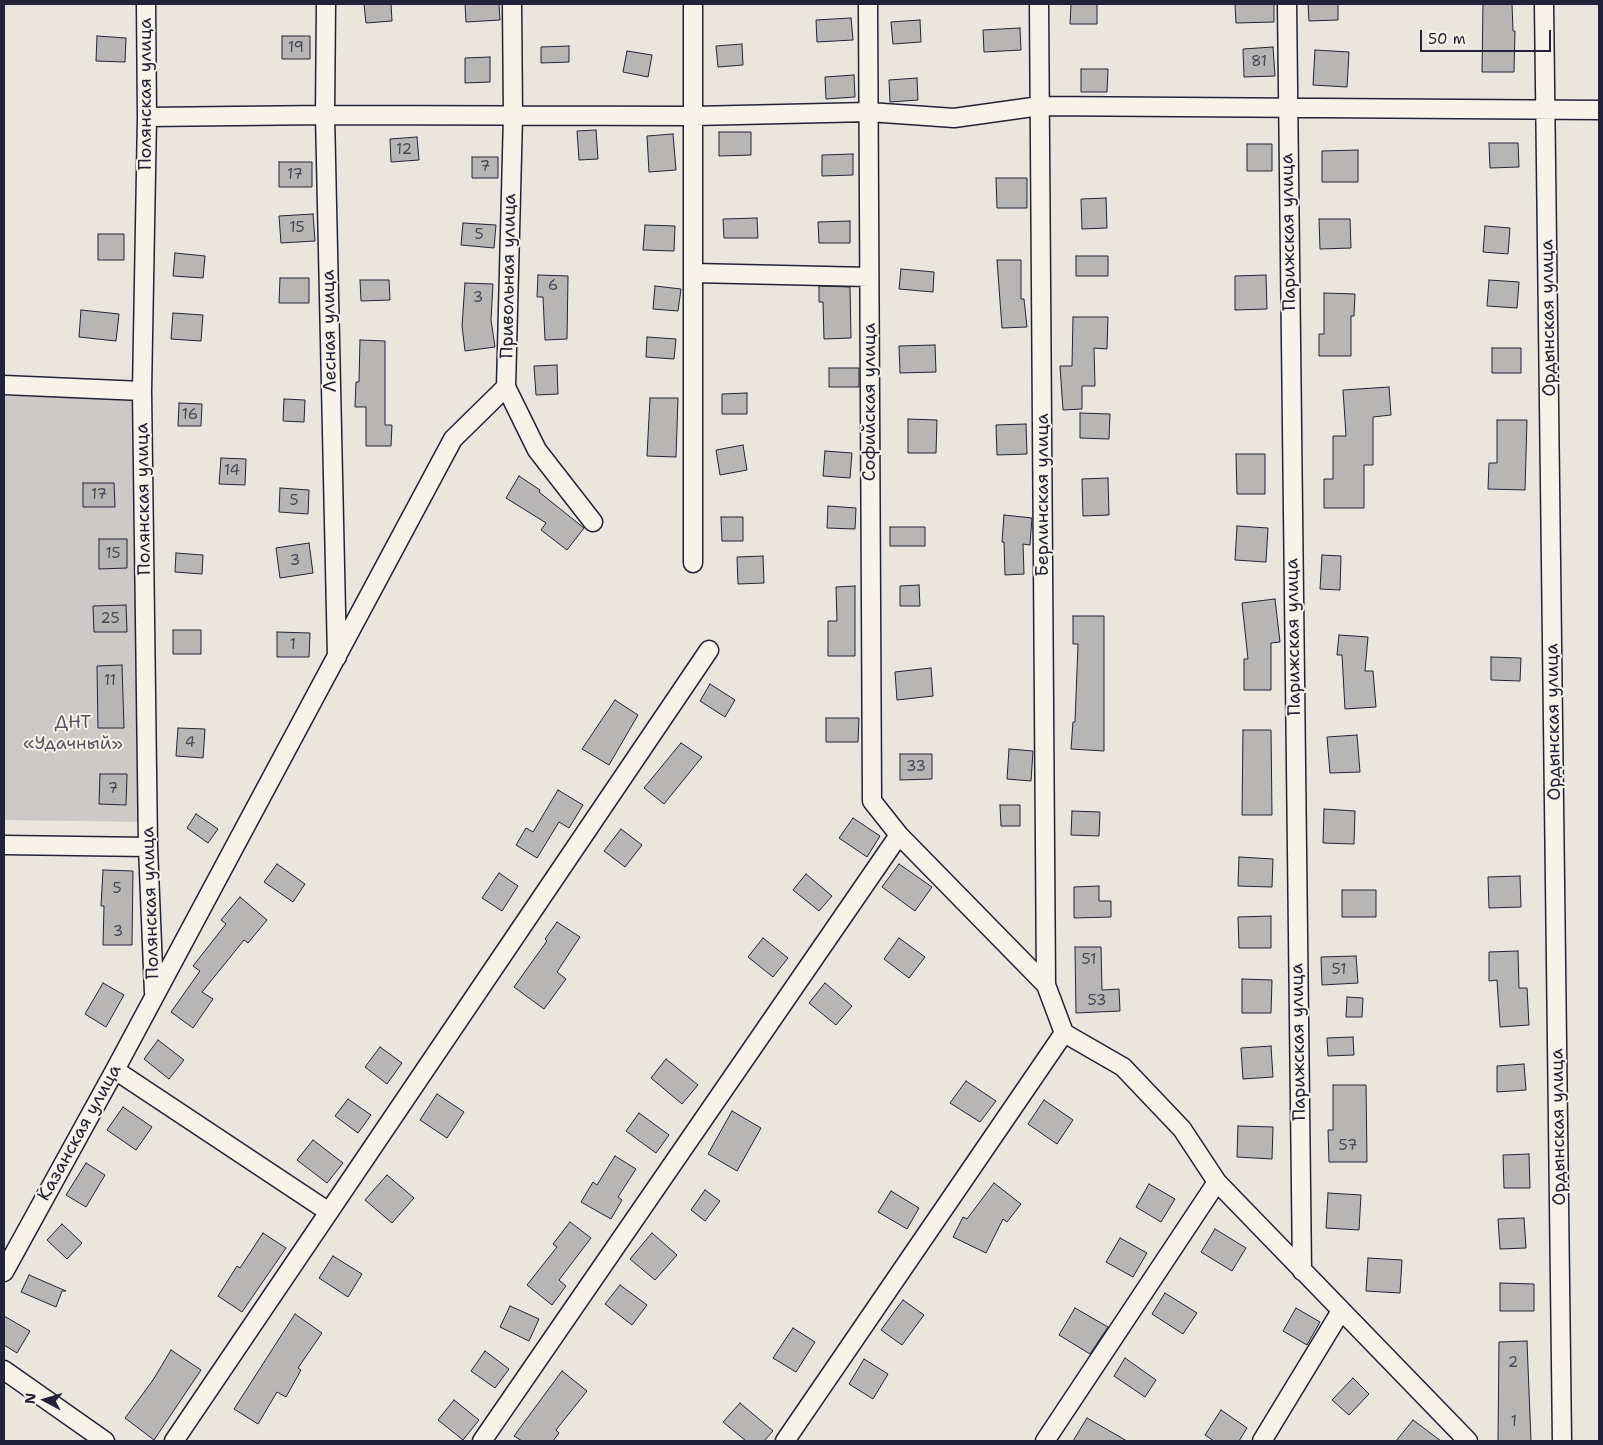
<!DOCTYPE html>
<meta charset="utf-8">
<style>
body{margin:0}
#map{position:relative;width:1603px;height:1445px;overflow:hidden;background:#eae6de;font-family:"Shantell Sans",sans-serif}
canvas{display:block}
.frame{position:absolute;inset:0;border:5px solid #22223b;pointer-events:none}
.north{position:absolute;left:20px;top:1375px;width:50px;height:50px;-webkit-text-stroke:4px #f7f3e8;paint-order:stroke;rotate:276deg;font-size:14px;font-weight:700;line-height:20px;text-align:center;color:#22223b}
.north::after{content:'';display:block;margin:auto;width:18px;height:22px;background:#22223b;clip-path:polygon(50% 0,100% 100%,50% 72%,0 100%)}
.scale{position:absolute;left:1420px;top:30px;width:131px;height:22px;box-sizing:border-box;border:2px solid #22223b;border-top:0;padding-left:6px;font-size:15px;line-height:18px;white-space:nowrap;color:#22223b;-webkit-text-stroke:4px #f7f3e8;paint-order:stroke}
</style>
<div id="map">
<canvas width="1603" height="1445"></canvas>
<div class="frame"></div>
<div class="north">N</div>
<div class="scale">50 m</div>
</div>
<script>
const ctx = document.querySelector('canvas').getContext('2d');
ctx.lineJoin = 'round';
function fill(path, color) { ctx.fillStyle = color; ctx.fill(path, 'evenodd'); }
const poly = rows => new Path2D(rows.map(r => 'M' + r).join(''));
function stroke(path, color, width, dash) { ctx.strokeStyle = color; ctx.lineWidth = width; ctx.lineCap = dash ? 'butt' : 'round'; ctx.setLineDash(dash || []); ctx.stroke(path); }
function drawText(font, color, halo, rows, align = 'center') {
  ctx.font = font + ' "Shantell Sans",sans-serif'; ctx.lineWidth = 4; ctx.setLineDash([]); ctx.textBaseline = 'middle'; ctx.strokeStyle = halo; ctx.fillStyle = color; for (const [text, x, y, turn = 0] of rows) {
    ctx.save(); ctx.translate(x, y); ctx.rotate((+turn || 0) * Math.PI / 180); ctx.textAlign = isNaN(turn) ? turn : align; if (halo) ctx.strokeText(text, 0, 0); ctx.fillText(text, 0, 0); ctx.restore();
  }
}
const green = poly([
 [4,396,136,397,143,822,4,820]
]);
const building = poly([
 [364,4,391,4,392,21,366,23,364,4],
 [465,4,499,4,500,20,466,22,465,4],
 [1071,4,1097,4,1097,24,1070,24,1071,4],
 [1235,4,1274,4,1274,22,1236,23,1235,4],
 [1308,4,1338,4,1338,20,1309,21,1308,4],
 [1483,4,1512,4,1513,31,1515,31,1514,72,1482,72,1483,4],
 [851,18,853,40,817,42,816,20,851,18],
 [920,20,921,42,893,44,891,22,920,20],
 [1020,28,1021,50,984,52,983,30,1020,28],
 [97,36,126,38,125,62,96,61,97,36],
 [282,36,310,36,310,59,282,59,282,36],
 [742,44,743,65,718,67,716,46,742,44],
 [569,46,569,62,541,63,541,47,569,46],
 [1273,47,1275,76,1244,77,1243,49,1273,47],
 [1315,50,1349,52,1347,87,1313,85,1315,50],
 [627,51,652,55,648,77,623,72,627,51],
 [490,57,490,82,465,83,465,58,490,57],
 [1081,69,1108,69,1107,92,1081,92,1081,69],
 [854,75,855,97,826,99,825,77,854,75],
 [917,78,918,100,890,102,889,80,917,78],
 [596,130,598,159,579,160,577,131,596,130],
 [719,132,751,132,751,155,719,156,719,132],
 [673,134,676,170,649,172,647,136,673,134],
 [417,137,419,160,391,162,390,139,417,137],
 [1489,143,1518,143,1519,167,1490,168,1489,143],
 [1247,144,1272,144,1272,171,1247,171,1247,144],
 [1358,150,1358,182,1322,182,1322,151,1358,150],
 [853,154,853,175,822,176,822,155,853,154],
 [472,157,498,157,498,178,472,178,472,157],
 [279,162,312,162,312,187,279,187,279,162],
 [996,178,1027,178,1027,208,997,208,996,178],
 [1106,198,1107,228,1082,229,1081,199,1106,198],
 [313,214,315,241,281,243,279,216,313,214],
 [757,218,758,238,724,238,723,219,757,218],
 [1319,219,1350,219,1351,248,1320,249,1319,219],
 [850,221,850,243,819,243,818,222,850,221],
 [463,223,496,225,494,248,461,245,463,223],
 [645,225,675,226,674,251,643,250,645,225],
 [1485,226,1510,228,1508,254,1483,252,1485,226],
 [98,234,124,234,124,260,98,260,98,234],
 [175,253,205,256,203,278,173,276,175,253],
 [1076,256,1108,256,1108,276,1076,276,1076,256],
 [997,260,1021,260,1021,299,1024,299,1027,327,1002,328,997,260],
 [901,269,934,272,933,292,899,289,901,269],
 [538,275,568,276,567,339,545,340,543,297,537,297,538,275],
 [1266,275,1267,309,1235,310,1235,276,1266,275],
 [280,278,309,278,309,303,279,303,280,278],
 [360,280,389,280,390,300,361,301,360,280],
 [1489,280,1519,282,1517,308,1487,306,1489,280],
 [465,283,493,284,491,320,495,347,465,351,462,326,465,283],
 [655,286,681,289,678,311,653,309,655,286],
 [819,286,850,287,851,338,824,339,823,302,819,302,819,286],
 [1324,293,1355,294,1354,316,1351,316,1351,356,1319,356,1319,334,1324,334,1324,293],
 [81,310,119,314,116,341,79,337,81,310],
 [173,313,203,315,201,341,171,339,173,313],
 [1073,317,1108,317,1107,349,1094,348,1095,386,1082,386,1082,409,1063,410,1060,366,1072,366,1073,317],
 [647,337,676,339,674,359,646,357,647,337],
 [360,340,385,341,385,425,392,425,391,446,366,446,366,407,355,407,356,382,359,382,360,340],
 [935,345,936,372,900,373,899,346,935,345],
 [1492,348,1521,348,1521,373,1492,373,1492,348],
 [557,365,558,394,536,395,534,366,557,365],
 [829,368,859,368,859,387,829,387,829,368],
 [1389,387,1391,415,1373,417,1373,465,1364,465,1364,508,1324,508,1324,479,1333,479,1333,436,1346,436,1343,390,1389,387],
 [747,393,747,414,722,414,722,394,747,393],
 [650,398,678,398,676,457,647,456,650,398],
 [284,399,305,400,304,422,283,421,284,399],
 [179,403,202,404,201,426,178,426,179,403],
 [1080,413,1110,414,1109,439,1080,438,1080,413],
 [908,419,937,420,936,453,908,453,908,419],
 [1497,420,1527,420,1525,490,1488,489,1489,463,1497,463,1497,420],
 [1026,424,1027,454,997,455,996,425,1026,424],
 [743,445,747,470,720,475,716,450,743,445],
 [825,451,852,453,850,478,823,476,825,451],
 [1236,454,1265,454,1265,494,1237,494,1236,454],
 [221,458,246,459,245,485,219,484,221,458],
 [519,476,540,490,539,492,584,528,567,550,541,530,546,523,506,498,519,476],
 [1108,478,1109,515,1083,516,1082,479,1108,478],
 [83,483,114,483,115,507,83,507,83,483],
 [280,488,309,490,308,514,279,512,280,488],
 [828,506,856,508,855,529,827,528,828,506],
 [1004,515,1032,518,1030,545,1023,544,1024,574,1005,575,1004,542,1002,542,1004,515],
 [721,517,743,517,743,541,722,541,721,517],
 [1237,526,1268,528,1266,562,1235,560,1237,526],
 [890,527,925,527,925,546,890,546,890,527],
 [99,539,127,539,127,568,99,569,99,539],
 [309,543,313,573,280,578,276,548,309,543],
 [176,553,203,555,202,574,175,572,176,553],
 [1322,555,1341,556,1340,590,1320,589,1322,555],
 [763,556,764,583,738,584,737,557,763,556],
 [919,585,920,606,900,606,900,586,919,585],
 [855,586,855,656,828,656,828,621,837,621,836,587,855,586],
 [1275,599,1280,642,1271,643,1271,690,1244,690,1244,659,1248,659,1242,603,1275,599],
 [126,605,127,632,94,632,93,606,126,605],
 [1073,616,1104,616,1104,751,1071,749,1073,722,1075,722,1078,644,1073,644,1073,616],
 [173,630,201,630,201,654,173,654,173,630],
 [277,632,310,633,309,657,277,657,277,632],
 [1339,635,1368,637,1365,671,1373,671,1376,707,1345,709,1342,655,1337,655,1339,635],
 [1491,657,1521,658,1520,681,1491,680,1491,657],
 [122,665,124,728,98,728,97,666,122,665],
 [931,668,933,696,897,700,895,672,931,668],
 [710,684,735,700,725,717,700,701,710,684],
 [615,700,638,715,609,765,582,749,615,700],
 [826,718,859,718,858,742,826,742,826,718],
 [178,728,205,729,203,758,176,756,178,728],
 [1243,730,1271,730,1272,815,1242,815,1243,730],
 [1357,735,1360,772,1330,773,1327,737,1357,735],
 [681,743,702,757,664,804,644,788,681,743],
 [1009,749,1033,751,1031,781,1007,779,1009,749],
 [900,754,932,754,932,779,900,780,900,754],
 [100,774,127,774,126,805,99,804,100,774],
 [558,790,583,805,569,828,559,822,537,858,516,845,526,828,533,832,558,790],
 [1000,805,1020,805,1020,826,1001,826,1000,805],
 [1324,809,1355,811,1354,844,1323,843,1324,809],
 [1072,811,1100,812,1099,836,1071,835,1072,811],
 [196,814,218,829,208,843,187,828,196,814],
 [853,818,880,836,867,857,839,838,853,818],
 [621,829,642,845,625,867,604,851,621,829],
 [1239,857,1273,859,1272,887,1238,886,1239,857],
 [277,864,305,884,293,902,264,882,277,864],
 [899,864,932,887,915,911,882,887,899,864],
 [103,870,133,871,132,945,103,945,104,906,101,906,103,870],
 [499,873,518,886,502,911,482,898,499,873],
 [806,874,832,896,819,911,793,890,806,874],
 [1520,876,1521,907,1489,908,1488,877,1520,876],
 [1099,886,1099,901,1111,901,1111,917,1074,918,1074,887,1099,886],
 [1342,890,1376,890,1376,917,1342,917,1342,890],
 [240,897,267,920,248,943,244,940,202,992,213,999,193,1028,171,1012,200,971,193,966,226,924,221,920,240,897],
 [1271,916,1271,948,1239,948,1238,917,1271,916],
 [557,922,580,937,557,972,566,979,544,1009,514,987,547,941,545,939,557,922],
 [763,938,788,958,773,977,748,957,763,938],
 [899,938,925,957,909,978,884,959,899,938],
 [1075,947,1101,947,1102,990,1119,989,1120,1011,1076,1013,1075,947],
 [1518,951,1519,988,1527,988,1529,1025,1500,1027,1497,980,1489,981,1489,952,1518,951],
 [1356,956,1358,983,1322,985,1321,957,1356,956],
 [1242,979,1272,980,1271,1013,1242,1013,1242,979],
 [103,983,124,995,106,1027,85,1014,103,983],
 [825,983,852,1006,836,1025,809,1003,825,983],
 [1347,997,1363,998,1362,1017,1346,1017,1347,997],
 [1353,1037,1354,1055,1328,1056,1327,1038,1353,1037],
 [158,1040,184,1060,169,1079,144,1059,158,1040],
 [1271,1046,1273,1077,1243,1079,1241,1048,1271,1046],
 [380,1047,402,1063,387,1084,365,1067,380,1047],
 [666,1059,698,1085,682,1104,651,1078,666,1059],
 [1524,1064,1526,1090,1497,1092,1497,1066,1524,1064],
 [966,1081,996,1101,980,1122,950,1103,966,1081],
 [1333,1085,1366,1085,1367,1162,1329,1162,1328,1130,1333,1130,1333,1085],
 [437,1094,464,1112,447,1138,420,1120,437,1094],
 [348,1099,371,1115,358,1133,335,1116,348,1099],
 [1044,1100,1073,1120,1057,1144,1028,1124,1044,1100],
 [123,1107,152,1127,136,1150,107,1130,123,1107],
 [732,1111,761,1128,737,1171,708,1154,732,1111],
 [639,1113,669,1135,656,1153,626,1131,639,1113],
 [1238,1126,1273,1127,1272,1159,1237,1157,1238,1126],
 [313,1140,343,1163,327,1183,297,1160,313,1140],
 [1529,1154,1530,1188,1504,1188,1503,1155,1529,1154],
 [615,1156,636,1169,618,1197,622,1200,611,1219,581,1202,593,1182,597,1185,615,1156],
 [86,1163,105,1175,86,1207,66,1195,86,1163],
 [387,1175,414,1198,392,1223,365,1200,387,1175],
 [994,1183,1021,1204,1007,1222,1003,1219,986,1253,953,1237,963,1217,967,1219,994,1183],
 [1149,1184,1175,1199,1161,1222,1136,1207,1149,1184],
 [705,1190,720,1201,705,1221,691,1210,705,1190],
 [891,1191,919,1208,907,1229,878,1212,891,1191],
 [1328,1193,1361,1195,1359,1230,1326,1228,1328,1193],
 [1524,1218,1526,1248,1500,1249,1498,1219,1524,1218],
 [570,1222,591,1238,559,1280,566,1286,552,1305,527,1285,557,1247,553,1244,570,1222],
 [62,1224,82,1243,67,1259,47,1240,62,1224],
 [1215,1229,1246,1248,1232,1271,1201,1252,1215,1229],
 [263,1233,286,1248,242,1312,218,1296,237,1266,240,1268,263,1233],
 [652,1233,677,1255,655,1280,630,1259,652,1233],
 [1120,1238,1147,1253,1133,1277,1106,1262,1120,1238],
 [333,1256,362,1274,348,1297,319,1278,333,1256],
 [1368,1258,1402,1260,1400,1293,1366,1291,1368,1258],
 [29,1275,66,1291,62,1291,56,1307,21,1292,29,1275],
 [1500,1283,1534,1284,1534,1311,1500,1311,1500,1283],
 [620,1285,647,1305,632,1325,605,1304,620,1285],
 [1165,1293,1197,1313,1183,1334,1152,1314,1165,1293],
 [903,1300,924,1315,902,1345,881,1330,903,1300],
 [510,1306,539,1319,529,1341,500,1327,510,1306],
 [1075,1308,1108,1327,1090,1354,1059,1335,1075,1308],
 [1296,1308,1320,1322,1307,1345,1283,1331,1296,1308],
 [295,1314,322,1333,298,1368,301,1370,286,1397,277,1392,258,1424,234,1409,295,1314],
 [4,1316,30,1331,17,1353,4,1345,4,1316],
 [793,1328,815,1342,796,1372,773,1358,793,1328],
 [1527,1341,1531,1441,1498,1441,1499,1342,1527,1341],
 [171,1350,201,1370,154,1440,125,1418,153,1380,171,1350],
 [485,1351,509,1369,495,1388,471,1371,485,1351],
 [1125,1358,1156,1380,1145,1397,1114,1376,1125,1358],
 [864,1359,888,1374,873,1399,849,1384,864,1359],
 [562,1371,587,1391,556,1430,559,1433,553,1441,522,1441,514,1436,562,1371],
 [1353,1378,1369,1394,1349,1415,1332,1400,1353,1378],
 [454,1400,479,1420,463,1440,438,1420,454,1400],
 [740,1403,773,1431,764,1441,746,1441,723,1422,740,1403],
 [1221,1410,1247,1428,1239,1441,1214,1441,1205,1435,1221,1410],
 [1087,1418,1127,1441,1073,1441,1087,1418],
 [1413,1420,1441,1441,1396,1441,1413,1420]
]);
const street = poly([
 [146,4,147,117,142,391,148,847,154,993],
 [326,4,325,115,337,657],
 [512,4,513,116,506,387,537,450,593,522],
 [693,4,693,563],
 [868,4,872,801,899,835,1046,985,1064,1033,1123,1067,1182,1129,1217,1182,1468,1441],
 [1039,4,1046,985],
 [1287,4,1302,1271],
 [1544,4,1562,1441],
 [147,117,325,115,694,116,869,112,954,118,1040,106,1599,110],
 [694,273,869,277],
 [4,385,142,391],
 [4,845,148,847],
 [115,1070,329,1212],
 [4,1272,115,1070,453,439,506,387],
 [4,1370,105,1441],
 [174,1441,709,650],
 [482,1441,899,835],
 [785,1441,1064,1033],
 [1045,1441,1217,1182],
 [1262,1441,1341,1311]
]);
const numberNames = [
 ["19",296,48],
 ["81",1259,62],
 ["12",404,150],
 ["7",485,167],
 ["17",295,175],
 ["15",297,228],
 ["5",479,235],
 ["6",553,286],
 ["3",478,298],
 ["16",190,415],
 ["14",232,471],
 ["17",99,495],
 ["5",294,501],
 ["15",113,554],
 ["3",295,561],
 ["25",110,619],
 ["1",293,645],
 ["11",110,681],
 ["4",190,743],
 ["33",916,767],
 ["7",113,789],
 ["5",117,889],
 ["3",118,932],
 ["51",1089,960],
 ["51",1339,970],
 ["53",1097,1001],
 ["57",1348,1146],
 ["2",1513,1363],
 ["1",1514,1422]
];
const streetNames = [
 ["Полянская улица",146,94,-90],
 ["Парижская улица",1289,232,-91],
 ["Привольная улица",509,276,-89],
 ["Ордынская улица",1549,318,-91],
 ["Лесная улица",330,331,-91],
 ["Софийская улица",870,402,-90],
 ["Берлинская улица",1043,495,-90],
 ["Полянская улица",144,499,-91],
 ["Парижская улица",1294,637,-91],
 ["Ордынская улица",1554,722,-91],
 ["Полянская улица",151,903,-92],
 ["Парижская улица",1299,1042,-91],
 ["Ордынская улица",1559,1127,-91],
 ["Казанская улица",80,1133,-61]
];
const parkNames = [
 ["ДНТ",73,723],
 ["«Удачный»",73,744]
];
fill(green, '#cdc9c6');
fill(building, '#b8b6b5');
stroke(building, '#22223b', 1);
stroke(street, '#22223b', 21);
stroke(street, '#f7f3e8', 18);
drawText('15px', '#48475a', null, numberNames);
drawText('18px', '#22223b', '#f7f3e8', streetNames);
drawText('18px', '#555465', '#f7f3e8', parkNames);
</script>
